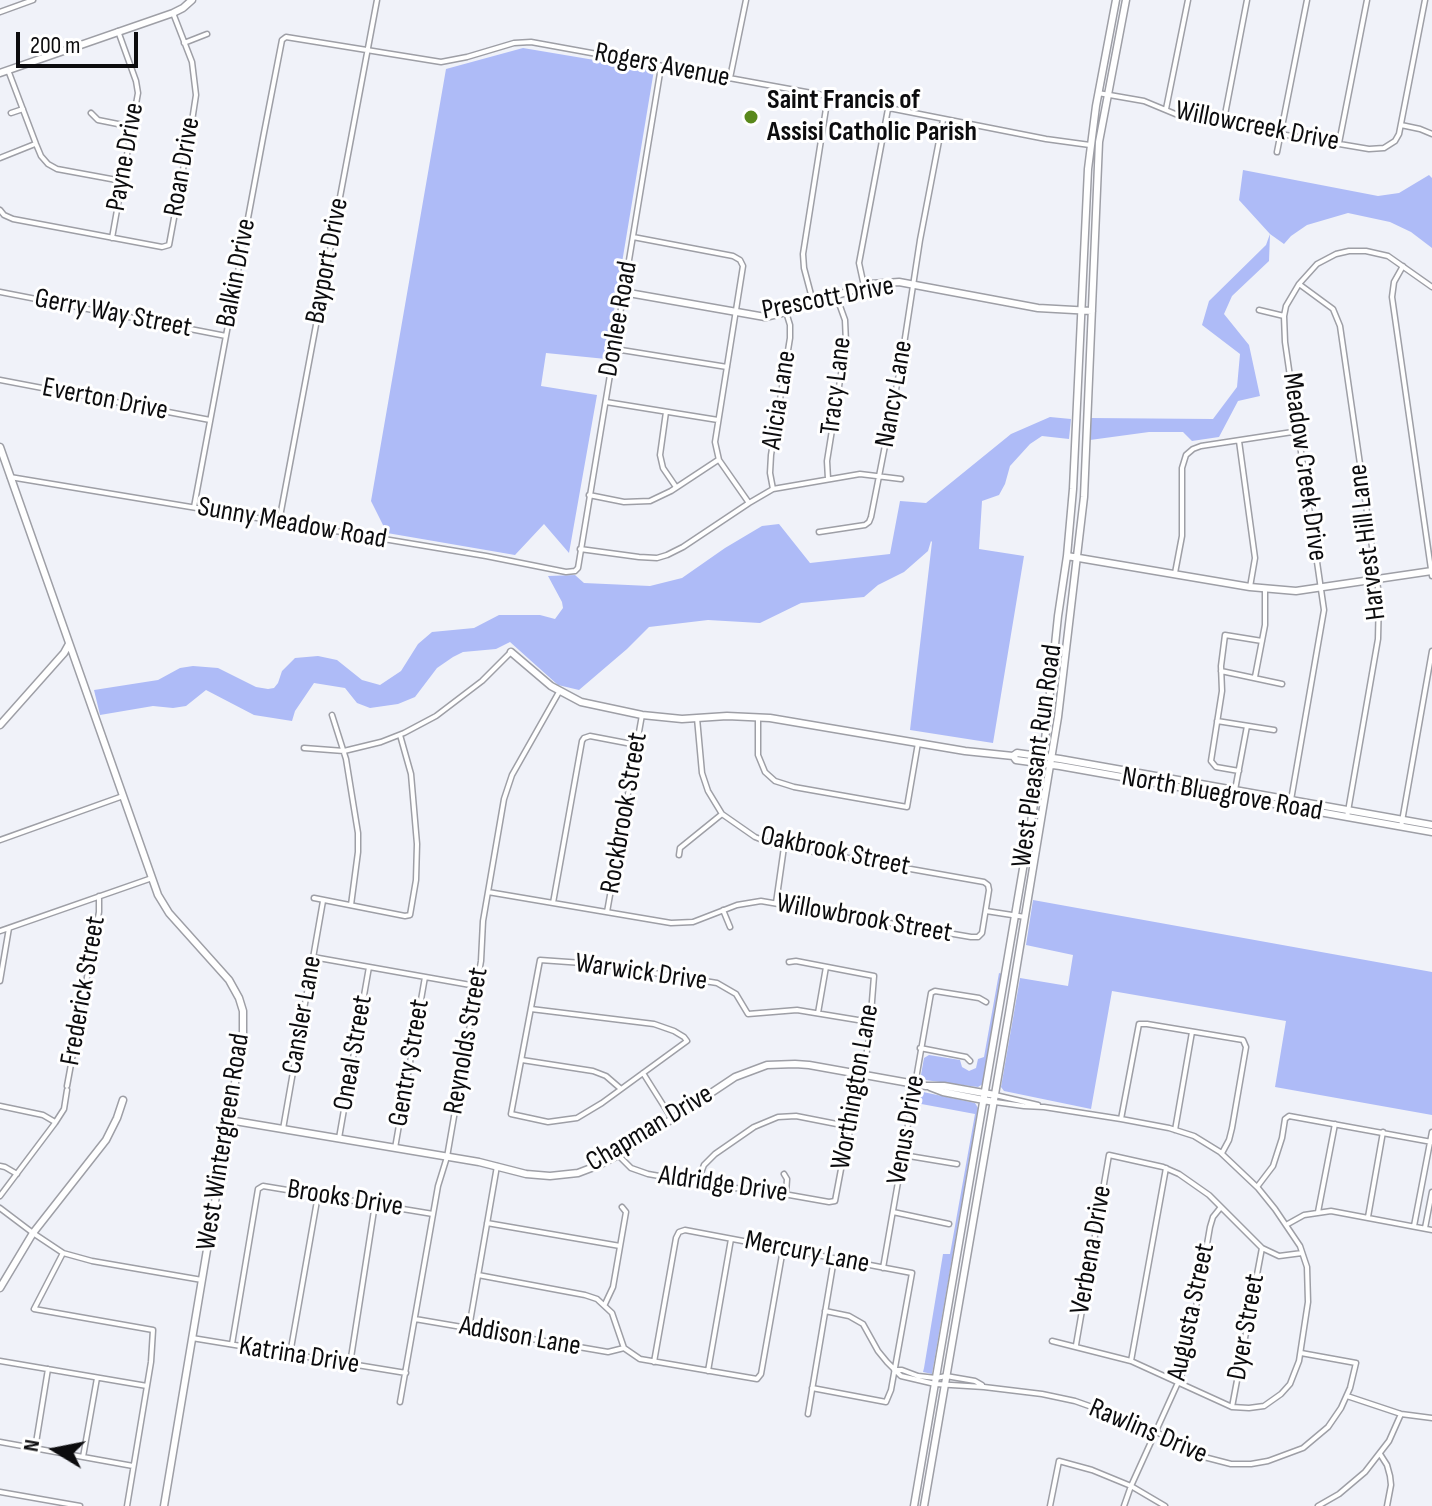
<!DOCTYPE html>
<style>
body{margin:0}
#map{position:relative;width:1432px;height:1506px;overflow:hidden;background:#f0f2f9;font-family:"Sofia Sans Condensed",sans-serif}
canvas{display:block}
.north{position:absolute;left:16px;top:1410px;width:80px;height:80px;-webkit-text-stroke:6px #fff;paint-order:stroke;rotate:280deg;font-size:22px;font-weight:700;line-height:32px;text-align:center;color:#0c0c0e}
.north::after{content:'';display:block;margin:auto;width:28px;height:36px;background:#0c0c0e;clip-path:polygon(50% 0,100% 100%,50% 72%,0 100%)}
.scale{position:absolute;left:16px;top:32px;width:122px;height:36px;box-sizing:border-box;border:4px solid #0c0c0e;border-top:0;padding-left:10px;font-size:24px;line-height:28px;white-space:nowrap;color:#0c0c0e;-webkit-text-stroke:6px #fff;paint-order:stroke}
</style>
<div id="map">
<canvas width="1432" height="1506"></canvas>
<div class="north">N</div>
<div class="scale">200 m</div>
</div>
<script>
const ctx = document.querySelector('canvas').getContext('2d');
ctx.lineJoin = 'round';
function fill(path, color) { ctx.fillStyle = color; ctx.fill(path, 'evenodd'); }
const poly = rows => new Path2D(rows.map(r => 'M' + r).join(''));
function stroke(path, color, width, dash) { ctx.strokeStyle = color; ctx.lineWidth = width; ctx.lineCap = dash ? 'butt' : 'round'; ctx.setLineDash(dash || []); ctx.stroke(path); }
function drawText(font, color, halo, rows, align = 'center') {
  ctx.font = font + ' "Sofia Sans Condensed",sans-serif'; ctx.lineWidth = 6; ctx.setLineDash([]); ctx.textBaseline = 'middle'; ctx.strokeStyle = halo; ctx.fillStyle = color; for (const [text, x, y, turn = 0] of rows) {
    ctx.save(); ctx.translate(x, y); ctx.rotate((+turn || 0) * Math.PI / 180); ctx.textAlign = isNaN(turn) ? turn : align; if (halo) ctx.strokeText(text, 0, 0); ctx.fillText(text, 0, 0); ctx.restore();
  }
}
const green = poly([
 [523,48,654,70,606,359,546,353,541,386,597,395,569,553,544,524,515,555,387,533,371,501,446,69],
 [1243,170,1378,196,1399,193,1429,175,1432,178,1432,248,1411,232,1390,222,1348,213,1307,225,1291,236,1284,244,1270,234,1269,261,1232,296,1224,314,1249,345,1260,396,1238,401,1219,437,1192,441,1183,432,1149,432,1090,440,1090,418,1213,419,1237,387,1240,354,1202,325,1209,301,1266,245,1270,234,1239,200],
 [1050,417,1071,419,1069,439,1042,436,1030,444,1010,466,1005,484,999,495,982,501,979,549,1024,556,993,743,910,730,932,542,931,541,928,551,904,572,878,585,864,597,801,603,760,623,708,620,649,627,627,649,579,690,558,685,510,642,496,649,463,652,453,657,437,668,415,697,398,704,370,708,357,703,345,688,314,683,295,711,292,721,254,715,206,690,186,706,173,708,153,706,100,715,94,690,158,680,180,668,193,666,218,668,256,687,268,689,274,688,278,683,282,671,295,658,318,656,337,660,362,680,380,685,401,671,418,644,432,632,474,628,499,615,540,615,555,619,563,608,562,602,548,576,575,575,584,583,650,586,682,578,725,548,762,526,779,524,810,563,890,554,900,501,926,503,1011,434],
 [1033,900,1432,972,1432,1115,1275,1087,1286,1021,1112,991,1091,1109,1004,1091,1001,1087,1020,978,1068,986,1073,955,1026,945],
 [999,973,1002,974,983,1084,978,1087,925,1080,921,1075,924,1058,929,1055,960,1060,962,1067,969,1071,976,1068,978,1059,984,1057],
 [923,1092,975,1103,978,1108,932,1374,923,1372,924,1368,943,1254,950,1254,975,1114,916,1103,917,1095]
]);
const street = poly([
 [0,12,33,0],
 [184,43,207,34],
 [8,70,36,144,41,156,48,164,57,169,122,181],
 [730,78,746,0],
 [1098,93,1144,101,1185,118,1369,149,1384,148,1395,141,1399,134,1425,0],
 [1166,109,1188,0],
 [11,113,23,109],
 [91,113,98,120,133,127],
 [1223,125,1247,0],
 [1401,125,1420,129,1432,134],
 [1339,143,1367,0],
 [1277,152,1307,0],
 [0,158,35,144],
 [0,210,4,215,13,219,162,247,169,245,192,121,196,95,192,62,173,13],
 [633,237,733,256,740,260,743,266,715,442,719,460,749,503],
 [112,238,138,93,136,81,118,31],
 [1403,266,1394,282,1392,297,1432,576],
 [1299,284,1333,309,1340,326,1379,595,1378,639,1347,817],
 [864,286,859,263,888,109],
 [0,292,226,336],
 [813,302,804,268,803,254,828,96],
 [1259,310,1284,316],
 [615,349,727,367],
 [0,380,210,420],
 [606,402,718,420],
 [666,412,660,455,663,468,676,487],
 [1239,441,1255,558,1250,587],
 [10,477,486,556,566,572,575,571,578,568,661,67],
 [828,479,827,461,846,343,845,320,836,295],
 [773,489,770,473,771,455,790,338,790,325,786,312],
 [589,495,624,502,650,501,671,491,718,460],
 [194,507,263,138,282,40,286,37,441,62,467,57,514,43,531,42,828,96,1046,139,1090,145],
 [279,522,377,0],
 [819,532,865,525,869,522,871,517,901,364,920,240,943,120],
 [580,549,639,557,657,558,667,555,683,547,749,503,773,489,860,474,901,479],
 [1175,573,1182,536,1182,468,1186,455,1193,449,1201,446,1299,431],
 [1221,671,1282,684],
 [1255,677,1265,625,1265,588],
 [332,715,346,759,358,833,358,852,351,905],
 [758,717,758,755,765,772,775,781,794,787,907,807,918,743],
 [1217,721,1274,730],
 [304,748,344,751,381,742,404,733,436,716,482,681,511,652],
 [1239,771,1216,767,1211,761,1222,691,1221,666,1225,635,1262,641],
 [1235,790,1247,726],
 [1291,800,1324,610,1285,342,1284,316,1286,306,1299,284,1317,264,1336,254,1349,251,1366,251,1388,256,1432,287],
 [1401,827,1432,651],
 [0,840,123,796],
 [679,855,680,848,722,814],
 [488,892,671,923,693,922,737,905,761,901,971,937,978,937,982,933,989,890,988,885,984,882,775,845,755,837,722,814,708,791,702,773,697,718],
 [314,898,405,916,410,915,416,880,417,844,411,774,400,735],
 [553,903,582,741,584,738,590,736,637,745],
 [776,903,784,847],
 [723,910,730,927],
 [986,911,1025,917],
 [607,912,642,715],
 [0,931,152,878],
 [313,957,476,986],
 [0,981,9,928],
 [531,1009,654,1024,674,1031,684,1037,687,1041,602,1103,577,1118,548,1122,511,1114,540,960,597,964,717,983,736,994,748,1014,797,1010,870,1022],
 [818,1013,826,967],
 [920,1048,966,1057,970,1061],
 [522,1060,593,1071,606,1076,621,1089],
 [643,1073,672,1119],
 [67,1086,99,912,99,896],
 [995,1095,1038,1105],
 [995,1102,1024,1106,1044,1107,1121,1119,1169,1128,1194,1136,1220,1152,1258,1188,1275,1209,1300,1246,1307,1267,1308,1302,1299,1361,1290,1384,1281,1394,1264,1406,1249,1408,1232,1407,1131,1361,1052,1341],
 [0,1106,43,1115,55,1122],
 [1121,1119,1139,1024,1147,1024,1243,1040,1246,1047,1232,1128,1229,1140,1222,1153],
 [283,1129,323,901],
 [1175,1130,1192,1032],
 [339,1138,369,967],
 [395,1148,425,977],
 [618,1155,631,1168,648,1174,721,1187,761,1190,829,1202,835,1201,845,1148,857,1108,869,1039,874,976,796,961,789,962],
 [903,1155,957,1164],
 [0,1166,5,1167,17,1174],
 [784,1174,787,1179,786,1194],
 [697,1183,704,1165,715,1154,754,1127,778,1117,796,1116,852,1127],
 [1257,1187,1273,1166,1282,1138,1285,1119,1289,1116,1432,1142],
 [0,1196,55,1123,64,1109,67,1090],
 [0,1208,33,1233,63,1253,92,1261,202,1280],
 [893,1212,949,1224],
 [1318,1212,1335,1124],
 [1368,1217,1383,1132],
 [487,1223,620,1246],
 [1286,1225,1304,1215,1331,1211,1432,1230],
 [1414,1226,1432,1132],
 [1425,1228,1432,1192],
 [63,1253,34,1309,153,1330,151,1362,127,1506],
 [883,1268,931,993,935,991,979,998,986,1002],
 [478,1275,585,1295,597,1299,612,1313,624,1348,640,1359,757,1379,761,1374,783,1249],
 [605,1304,613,1287,626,1212,622,1207],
 [825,1311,849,1316,863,1324,878,1351,887,1362,901,1376,935,1384,984,1387,1042,1394,1075,1401,1143,1425,1204,1457,1231,1464,1251,1464,1268,1461,1303,1448,1328,1427,1341,1408,1350,1388,1356,1363,1301,1353],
 [415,1319,608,1352,624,1348],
 [469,1328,497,1166],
 [192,1338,406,1373],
 [232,1344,258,1189,263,1186,433,1214],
 [1076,1345,1109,1155,1163,1167,1179,1174,1209,1195,1262,1248,1279,1256,1302,1253],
 [290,1354,318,1195],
 [0,1361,147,1386],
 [1131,1361,1166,1168],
 [654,1362,676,1238,679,1232,685,1230,912,1273,891,1390,886,1402,812,1388],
 [350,1364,375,1204],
 [894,1370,902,1370,918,1376,936,1378,946,1376,975,1381,982,1385],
 [708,1371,731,1239],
 [1347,1396,1401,1414,1432,1418],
 [400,1402,438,1186,447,1157,481,961,483,921,504,799,512,775,559,692],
 [1232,1407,1262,1248],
 [808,1414,834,1259],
 [0,1442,133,1466],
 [35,1449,48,1369],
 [1380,1454,1387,1465,1390,1476,1391,1485,1387,1506],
 [83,1457,97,1378],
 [0,1492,80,1506],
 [1050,1506,1059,1461,1092,1470,1131,1486,1165,1506],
 [1124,1506,1131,1486,1186,1365,1210,1227,1213,1217,1221,1207],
 [1318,1506,1339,1494,1365,1472,1389,1441,1401,1414]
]);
const secondary = poly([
 [0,73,173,13,183,8,192,0],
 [623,292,765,317,786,312,871,284,899,282,1038,308,1092,311],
 [0,447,158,895,169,913,229,980,239,998,243,1011,243,1035,164,1506],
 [1067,556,1250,587,1296,591,1432,571],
 [511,652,551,686,581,702,642,715,682,719,727,716,770,718,965,751,1013,756,1017,753,1060,759,1432,825],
 [0,725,64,653,69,644],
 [1013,756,1016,760,1060,766,1432,832],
 [930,1087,943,1092,994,1102],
 [229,1120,479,1162,526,1174,550,1176,578,1173,599,1165,618,1155,735,1077,767,1065,795,1064,809,1065,926,1086,944,1086,995,1095],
 [0,1288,33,1233,106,1140,117,1118,123,1100],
 [914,1506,1045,740,1058,616,1067,556,1073,489,1088,169,1096,106,1116,0],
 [924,1506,1009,1013,1058,717,1084,497,1099,142,1126,0]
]);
const markers = [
 [751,117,8,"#59881b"]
];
const streetNames = [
 ["Rogers Avenue",662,66,11],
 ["Willowcreek Drive",1257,127,11],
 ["Payne Drive",126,157,-80],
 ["Roan Drive",183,167,-80],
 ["Bayport Drive",328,261,-79],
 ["Balkin Drive",237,273,-79],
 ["Prescott Drive",828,299,-11],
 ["Gerry Way Street",113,314,11],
 ["Donlee Road",619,319,-80],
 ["Tracy Lane",837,386,-83],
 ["Nancy Lane",895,394,-80],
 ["Everton Drive",105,400,11],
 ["Alicia Lane",780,400,-81],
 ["Meadow Creek Drive",1304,467,82],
 ["Sunny Meadow Road",292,524,10],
 ["Harvest Hill Lane",1368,542,-97],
 ["West Pleasant Run Road",1038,756,-82],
 ["North Bluegrove Road",1222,795,10],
 ["Rockbrook Street",625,813,-80],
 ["Oakbrook Street",835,852,12],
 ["Willowbrook Street",864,919,10],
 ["Warwick Drive",641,973,8],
 ["Frederick Street",84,991,-80],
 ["Cansler Lane",303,1015,-80],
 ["Reynolds Street",467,1041,-80],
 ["Oneal Street",354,1053,-80],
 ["Gentry Street",410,1063,-80],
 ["Worthington Lane",856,1087,-80],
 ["Chapman Drive",650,1129,-31],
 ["Venus Drive",907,1130,-80],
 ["West Wintergreen Road",224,1142,-81],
 ["Aldridge Drive",723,1185,8],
 ["Brooks Drive",345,1199,9],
 ["Verbena Drive",1092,1250,-80],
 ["Mercury Lane",807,1253,11],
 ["Augusta Street",1192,1312,-78],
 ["Dyer Street",1247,1327,-80],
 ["Addison Lane",520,1337,10],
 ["Katrina Drive",299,1356,9],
 ["Rawlins Drive",1148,1432,23]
];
const poiNames = [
 ["Saint Francis of",767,101],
 ["Assisi Catholic Parish",767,133]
];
fill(green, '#aebbf7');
stroke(street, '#9e9fa6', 7);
stroke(secondary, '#9e9fa6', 9);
stroke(street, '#fff', 4);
stroke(secondary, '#fff', 6);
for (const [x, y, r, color] of markers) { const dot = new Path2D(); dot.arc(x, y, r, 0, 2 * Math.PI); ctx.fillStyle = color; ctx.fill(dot); stroke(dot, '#fff', 3); }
drawText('28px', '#0c0c0e', '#fff', streetNames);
drawText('bold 28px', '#0c0c0e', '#fff', poiNames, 'left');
</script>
